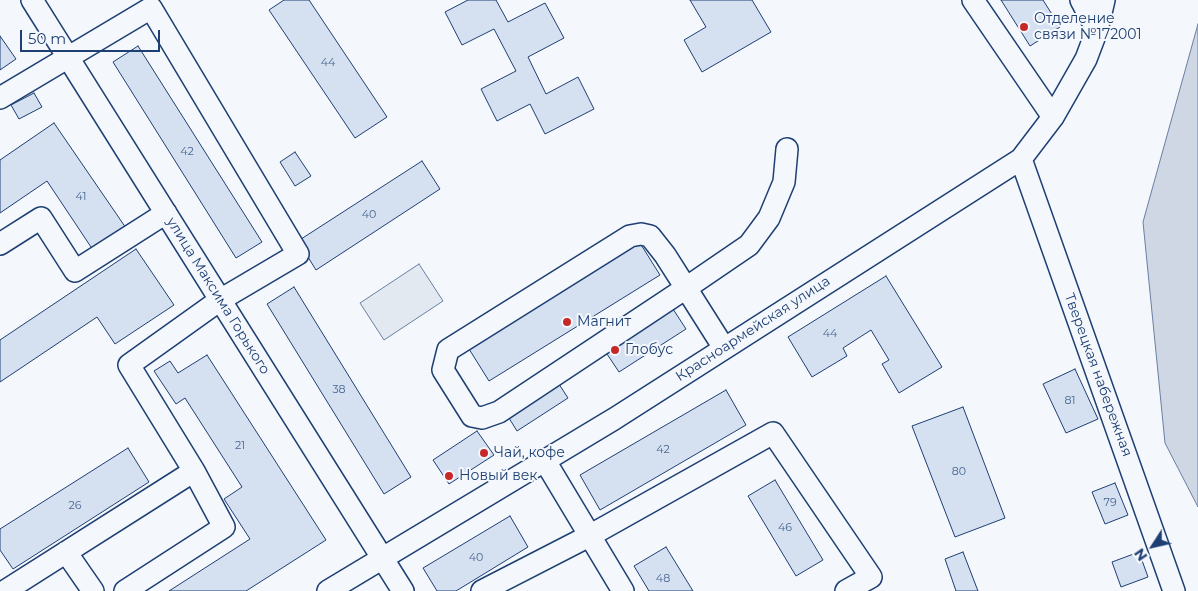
<!DOCTYPE html>
<meta charset="utf-8">
<style>
body{margin:0}
#map{position:relative;width:1198px;height:591px;overflow:hidden;background:#f4f7fb;font-family:Montserrat,sans-serif}
canvas{display:block}
.north{position:absolute;left:1128px;top:521px;width:50px;height:50px;-webkit-text-stroke:4px #f4f7fb;paint-order:stroke;rotate:235deg;font-size:14px;font-weight:700;line-height:20px;text-align:center;color:#1d3f73}
.north::after{content:'';display:block;margin:auto;width:18px;height:22px;background:#1d3f73;clip-path:polygon(50% 0,100% 100%,50% 72%,0 100%)}
.scale{position:absolute;left:20px;top:30px;width:140px;height:22px;box-sizing:border-box;border:2px solid #1d3f73;border-top:0;padding-left:6px;font-size:15px;line-height:18px;white-space:nowrap;color:#1d3f73;-webkit-text-stroke:4px #f4f7fb;paint-order:stroke}
</style>
<div id="map">
<canvas width="1198" height="591"></canvas>
<div class="north">N</div>
<div class="scale">50 m</div>
</div>
<script>
const ctx = document.querySelector('canvas').getContext('2d');
ctx.lineJoin = 'round';
function fill(path, color) { ctx.fillStyle = color; ctx.fill(path, 'evenodd'); }
const poly = rows => new Path2D(rows.map(r => 'M' + r).join(''));
function stroke(path, color, width, dash) { ctx.strokeStyle = color; ctx.lineWidth = width; ctx.lineCap = dash ? 'butt' : 'round'; ctx.setLineDash(dash || []); ctx.stroke(path); }
function drawText(font, color, halo, rows, align = 'center') {
  ctx.font = font + ' Montserrat,sans-serif'; ctx.lineWidth = 4; ctx.setLineDash([]); ctx.textBaseline = 'middle'; ctx.strokeStyle = halo; ctx.fillStyle = color; for (const [text, x, y, turn = 0] of rows) {
    ctx.save(); ctx.translate(x, y); ctx.rotate((+turn || 0) * Math.PI / 180); ctx.textAlign = isNaN(turn) ? turn : align; if (halo) ctx.strokeText(text, 0, 0); ctx.fillText(text, 0, 0); ctx.restore();
  }
}
const green = poly([
 [419,264,443,301,384,340,360,303,419,264]
]);
const water = poly([
 [1198,24,1198,507,1165,443,1143,222,1198,24]
]);
const building = poly([
 [284,0,309,0,387,117,355,138,269,10,284,0],
 [468,0,496,0,508,22,545,3,564,38,528,57,546,94,578,77,594,109,545,134,530,104,497,121,481,89,516,71,494,29,462,45,445,12,468,0],
 [690,0,752,0,771,32,702,72,684,40,706,27,690,0],
 [1001,0,1043,0,1060,27,1030,46,1001,0],
 [0,36,16,59,0,70,0,36],
 [138,46,262,242,236,258,113,62,138,46],
 [34,93,42,107,19,119,11,105,34,93],
 [54,123,126,228,93,250,47,181,0,213,0,160,54,123],
 [295,152,311,176,295,186,280,162,295,152],
 [422,161,440,189,316,270,298,241,422,161],
 [640,243,660,275,489,381,469,349,640,243],
 [136,249,174,305,115,344,97,317,0,382,0,340,136,249],
 [886,276,942,367,899,393,882,364,889,360,871,330,843,348,847,356,812,377,788,337,886,276],
 [294,287,411,477,384,494,267,304,294,287],
 [673,309,686,329,619,372,605,351,673,309],
 [207,355,326,540,246,591,169,591,250,539,224,499,242,487,185,398,176,404,154,371,170,361,178,373,207,355],
 [1075,369,1098,419,1066,433,1043,384,1075,369],
 [555,378,568,398,517,431,504,410,555,378],
 [726,390,746,425,600,510,580,475,726,390],
 [963,407,1005,518,955,537,912,426,963,407],
 [477,431,494,455,449,484,433,460,477,431],
 [128,448,149,482,13,569,0,550,0,529,128,448],
 [775,480,823,560,796,576,748,496,775,480],
 [1115,483,1128,515,1105,524,1092,492,1115,483],
 [510,516,528,547,456,591,437,591,423,568,510,516],
 [666,547,693,591,649,591,634,566,666,547],
 [963,552,978,591,956,591,945,559,963,552],
 [1139,552,1148,577,1121,587,1112,562,1139,552]
]);
const minor = poly([
 [32,0,403,591],
 [973,0,1053,117],
 [1081,0,1097,30],
 [0,98,151,8,298,254,220,300,129,365,194,471,5,591],
 [1021,159,1174,591],
 [0,244,41,218,75,271,166,213],
 [724,348,686,288,665,255,650,236,641,234,630,236,448,350,443,370,472,416,482,418,499,412,686,288,749,245,769,218,784,182,787,149],
 [545,461,623,591],
 [66,552,93,591],
 [125,591,224,527,194,471],
 [328,591,614,419,1021,159,1053,117,1086,59,1097,30,1104,0],
 [482,591,591,535,773,433,871,577,846,591]
]);
const markers = [
 [1024,27,5,"#c62828"],
 [567,322,5,"#c62828"],
 [615,350,5,"#c62828"],
 [484,453,5,"#c62828"],
 [449,476,5,"#c62828"]
];
const numberNames = [
 ["44",328,63],
 ["42",187,152],
 ["41",81,197],
 ["40",369,215],
 ["44",830,334],
 ["38",339,390],
 ["81",1070,401],
 ["21",240,446],
 ["42",663,450],
 ["80",959,472],
 ["79",1110,503],
 ["26",75,506],
 ["46",785,528],
 ["40",476,558],
 ["48",663,579]
];
const poiNames = [
 ["Отделение",1034,19],
 ["связи №172001",1034,35],
 ["Магнит",577,322],
 ["Глобус",625,350],
 ["Чай, кофе",494,453],
 ["Новый век",459,476]
];
const streetNames = [
 ["улица Максима Горького",218,296,58],
 ["Красноармейская улица",753,329,-33],
 ["Тверецкая набережная",1098,375,70]
];
fill(green, '#e3e9f0');
stroke(green, '#687fa3', 1);
fill(water, '#cfd7e4');
stroke(water, '#687fa3', 1);
fill(building, '#d5e0f0');
stroke(building, '#1d3f73', 1);
stroke(minor, '#1d3f73', 24);
stroke(minor, '#f4f7fb', 21);
for (const [x, y, r, color] of markers) { const dot = new Path2D(); dot.arc(x, y, r, 0, 2 * Math.PI); ctx.fillStyle = color; ctx.fill(dot); stroke(dot, '#f4f7fb', 2); }
drawText('11px', '#4b6792', null, numberNames);
drawText('14px', '#1d3f73', '#f4f7fb', poiNames, 'left');
drawText('14px', '#1d3f73', '#f4f7fb', streetNames);
</script>
